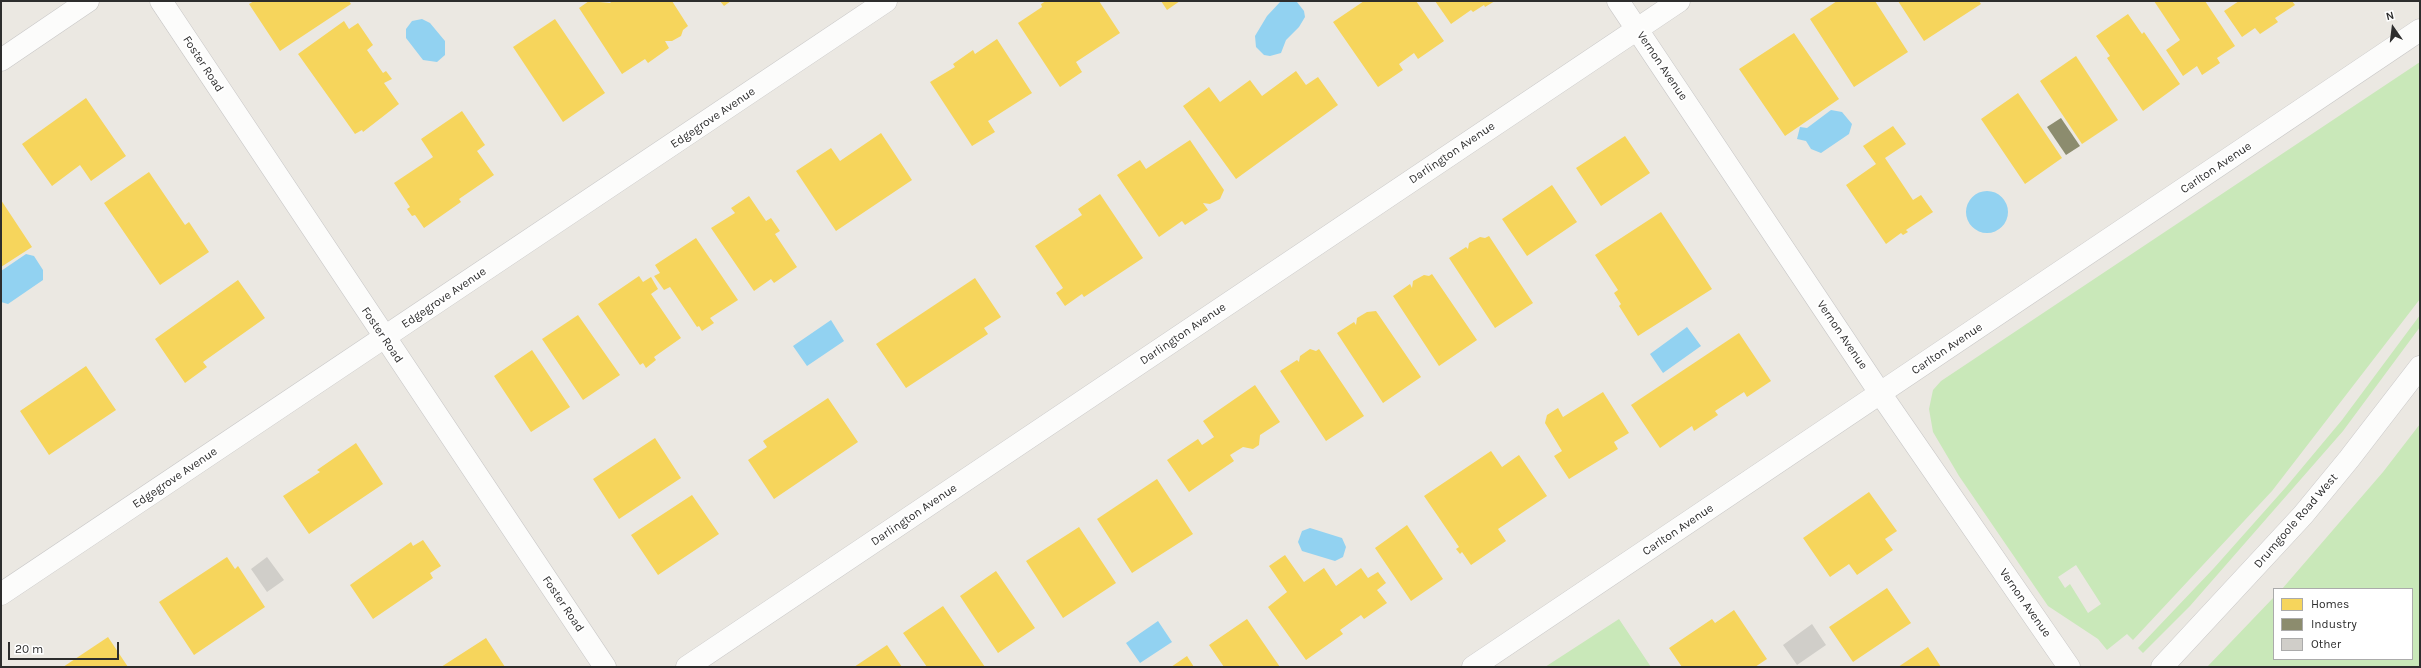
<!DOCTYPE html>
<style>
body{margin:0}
#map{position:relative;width:2421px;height:668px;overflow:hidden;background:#ebe8e2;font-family:Karla,sans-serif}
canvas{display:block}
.frame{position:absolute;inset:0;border:2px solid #2d2d2d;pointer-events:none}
.legend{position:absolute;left:2273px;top:588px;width:140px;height:72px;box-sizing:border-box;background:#fff;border:1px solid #ababab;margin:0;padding:5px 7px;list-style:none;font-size:12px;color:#2d2d2d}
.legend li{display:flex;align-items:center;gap:8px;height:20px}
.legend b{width:20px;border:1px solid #ababab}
.north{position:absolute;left:2373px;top:8px;width:40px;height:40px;-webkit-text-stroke:3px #fff;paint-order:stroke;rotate:346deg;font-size:11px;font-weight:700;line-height:16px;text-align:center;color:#2d2d2d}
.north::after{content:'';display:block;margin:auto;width:14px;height:18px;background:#2d2d2d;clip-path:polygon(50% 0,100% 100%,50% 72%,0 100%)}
.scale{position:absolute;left:8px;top:642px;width:111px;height:18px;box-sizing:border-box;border:2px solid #2d2d2d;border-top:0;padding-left:5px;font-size:12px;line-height:14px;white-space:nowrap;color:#2d2d2d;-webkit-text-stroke:3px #fff;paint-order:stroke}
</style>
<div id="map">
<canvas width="2421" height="668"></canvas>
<div class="frame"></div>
<ul class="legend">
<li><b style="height:11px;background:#f6d55c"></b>Homes</li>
<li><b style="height:11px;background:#8c8c6e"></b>Industry</li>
<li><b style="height:11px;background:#d0cec9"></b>Other</li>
</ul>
<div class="north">N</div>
<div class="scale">20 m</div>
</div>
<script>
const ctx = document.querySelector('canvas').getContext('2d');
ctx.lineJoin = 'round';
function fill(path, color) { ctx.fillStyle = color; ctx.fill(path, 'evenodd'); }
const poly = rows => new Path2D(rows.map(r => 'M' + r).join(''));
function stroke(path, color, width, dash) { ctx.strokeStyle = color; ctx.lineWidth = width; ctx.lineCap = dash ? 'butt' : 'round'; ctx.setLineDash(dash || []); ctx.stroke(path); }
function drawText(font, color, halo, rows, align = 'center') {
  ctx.font = font + ' Karla,sans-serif'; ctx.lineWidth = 4; ctx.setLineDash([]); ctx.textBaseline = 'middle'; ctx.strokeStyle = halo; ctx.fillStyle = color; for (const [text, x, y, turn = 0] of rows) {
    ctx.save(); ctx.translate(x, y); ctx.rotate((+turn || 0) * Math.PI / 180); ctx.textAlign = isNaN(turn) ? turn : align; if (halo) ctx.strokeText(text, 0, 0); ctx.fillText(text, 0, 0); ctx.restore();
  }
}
const green = poly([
 [2420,62,2420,299,2272,491,2133,640,2127,634,2107,650,2098,639,2048,606,1959,476,1933,432,1929,409,1933,390,1941,381],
 [2076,565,2101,604,2088,613,2070,584,2065,588,2058,577],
 [2420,315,2420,327,2343,431,2190,606,2143,653,2138,648,2214,568,2286,487,2342,420],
 [2420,424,2420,667,2207,667,2274,597,2274,659,2412,659,2412,589,2282,589,2383,472],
 [1619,619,1651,667,1545,667]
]);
const water = poly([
 [1281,1,1297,2,1304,11,1305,17,1299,27,1286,40,1281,53,1270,56,1264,55,1256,47,1255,36,1267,16],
 [422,19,430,23,445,41,445,55,437,62,423,60,406,38,406,29,412,21],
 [1831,110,1842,112,1852,124,1849,134,1821,153,1811,149,1806,141,1797,139,1800,127,1807,128],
 '1966 212a21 21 0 1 1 42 0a21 21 0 1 1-42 0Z',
 [26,254,34,256,43,270,43,280,8,304,1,302,1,271],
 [831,320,844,341,807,366,793,346],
 [1687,327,1701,346,1663,373,1650,354],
 [1310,528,1342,538,1346,547,1343,557,1335,561,1302,551,1298,542,1302,531],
 [1158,621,1172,642,1140,663,1126,643]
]);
const homes = poly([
 [254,1,349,1,351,4,280,51,249,4],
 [589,1,610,3,612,1,672,1,688,26,683,30,681,36,672,41,665,41,669,48,648,63,645,59,622,74,579,8],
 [720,1,731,1,724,6],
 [1046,1,1099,1,1120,33,1076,62,1082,72,1060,87,1018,23,1042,7,1041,4],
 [1161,1,1180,1,1167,10],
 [1364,1,1416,1,1444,41,1418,59,1414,53,1399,64,1403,70,1378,87,1333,22],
 [1435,1,1495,1,1485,7,1484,5,1473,12,1471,10,1451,24],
 [1837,1,1875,1,1908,52,1854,87,1810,19],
 [1898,1,1979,1,1981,4,1924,41],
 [2154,1,2205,1,2235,46,2217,58,2220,63,2202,75,2197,66,2183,76,2166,50,2180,40],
 [2239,1,2292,1,2295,5,2275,18,2278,22,2260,34,2255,28,2242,37,2224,11],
 [2128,14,2142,34,2144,32,2180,84,2143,111,2107,58,2110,56,2096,36],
 [555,19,605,93,563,122,513,47],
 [344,21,349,29,358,23,373,45,367,50,383,73,386,71,392,79,384,83,399,104,363,132,362,130,355,134,298,54],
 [1794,33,1839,99,1785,136,1739,69],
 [997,39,1032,93,988,121,995,132,972,146,930,82,955,67,953,64,973,50,975,54],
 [2076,56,2118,120,2082,144,2040,81],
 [1296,71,1306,85,1318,77,1338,105,1236,179,1183,106,1209,87,1220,102,1250,80,1262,96],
 [2018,93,2062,158,2025,184,1981,119],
 [86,98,126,156,91,181,80,165,52,186,22,144],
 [462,111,485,145,477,151,494,175,459,199,461,202,424,228,415,215,412,216,407,209,410,207,394,183,433,157,421,139],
 [1893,126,1906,144,1885,158,1913,200,1921,195,1933,212,1906,230,1908,232,1903,235,1901,233,1886,244,1846,185,1876,164,1863,146],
 [881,133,912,180,836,231,796,171,831,148,840,161],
 [1625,136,1650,173,1601,206,1576,168],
 [1190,140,1224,190,1220,199,1210,204,1203,203,1208,210,1185,225,1182,221,1159,237,1117,175,1140,160,1146,169],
 [149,172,185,225,189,222,209,252,160,285,104,203],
 [1552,185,1577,222,1527,256,1502,219],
 [1100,194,1143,258,1084,297,1082,294,1065,306,1056,293,1063,288,1035,246,1082,215,1078,209],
 [749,196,766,221,771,218,780,231,775,234,797,267,774,283,771,279,754,291,711,228,735,213,731,208],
 [1,200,32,247,1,267],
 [1661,212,1712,289,1638,336,1619,306,1621,304,1614,293,1618,290,1595,255],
 [1489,236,1533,303,1495,328,1449,258,1466,247,1468,249,1469,243,1480,237,1485,238],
 [696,238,738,300,710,318,714,323,702,331,699,326,697,327,670,287,664,290,654,276,660,273,655,265],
 [1432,274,1477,340,1439,366,1393,296,1410,284,1412,288,1413,281,1424,275,1429,276],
 [639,276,643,282,651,277,658,289,651,294,681,338,654,357,656,360,646,368,643,363,640,365,598,304],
 [975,278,1001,317,984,328,988,334,906,388,876,344],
 [238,280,265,318,203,362,207,367,185,383,155,339],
 [1376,311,1421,377,1383,403,1337,333,1354,322,1356,325,1357,318,1367,312],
 [578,315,620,375,583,400,542,339],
 [1739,333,1771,381,1747,397,1744,392,1715,411,1718,415,1694,431,1692,426,1660,448,1631,405],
 [1310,349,1316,351,1319,349,1364,416,1326,441,1280,371,1297,360,1299,362,1300,356],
 [532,350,570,407,531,432,494,376],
 [86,366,116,410,49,455,20,411],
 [1255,385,1280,422,1260,435,1259,445,1253,449,1243,447,1230,455,1234,461,1189,492,1167,460,1198,439,1202,445,1214,437,1203,421],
 [1603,392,1629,433,1614,442,1618,449,1569,479,1554,456,1562,451,1545,423,1547,415,1558,408,1563,417],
 [828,398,858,442,774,499,748,460,767,447,763,441],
 [655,438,681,478,619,519,593,479],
 [356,443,383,484,309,534,283,496,320,472,317,470],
 [1491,451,1502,467,1519,455,1547,496,1498,529,1506,541,1471,565,1462,552,1460,554,1456,549,1459,547,1424,496],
 [1157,479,1193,534,1132,573,1097,519],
 [1869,492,1897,531,1885,539,1893,550,1857,575,1849,564,1830,577,1803,538],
 [692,495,719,534,658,575,631,535],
 [1407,525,1443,579,1411,601,1375,548],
 [1079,527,1116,583,1063,618,1026,561],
 [423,540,441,566,430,573,433,578,373,619,350,585,411,542,413,546],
 [1285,555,1304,582,1324,568,1336,586,1361,568,1368,578,1378,572,1386,583,1377,590,1387,603,1364,619,1361,615,1340,630,1343,634,1306,660,1268,607,1287,592,1269,566],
 [227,557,235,569,238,566,265,607,194,655,159,602],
 [996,571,1035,628,998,653,960,596],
 [1887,588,1911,623,1853,662,1829,627],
 [943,606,985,667,927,667,903,633],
 [1734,610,1767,659,1755,667,1682,667,1669,648,1712,619,1715,623],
 [1247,619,1280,667,1224,667,1209,645],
 [108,637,128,667,63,667],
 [486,638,505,667,441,667],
 [887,645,902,667,854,667],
 [1928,647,1941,667,1898,667],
 [1187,656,1194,667,1171,667]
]);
const industry = poly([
 [2061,118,2080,146,2066,155,2047,127]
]);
const building = poly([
 [267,557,284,580,267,592,251,569],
 [1812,624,1826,645,1797,665,1783,645]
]);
const minor = poly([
 [1618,1,1880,393,2069,667],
 [1,60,88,1],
 [1,594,886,1],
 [687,667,1679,1],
 [1473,667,2420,30]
]);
const tertiary = poly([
 [161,1,605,667]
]);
const secondary = poly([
 [2162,667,2303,515,2349,459,2420,367]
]);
const streetNames = [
 ["Foster Road",203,64,57],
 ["Vernon Avenue",1662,66,56],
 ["Edgegrove Avenue",713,118,-34],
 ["Darlington Avenue",1452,153,-34],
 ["Carlton Avenue",2216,168,-34],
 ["Edgegrove Avenue",444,298,-34],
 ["Darlington Avenue",1183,334,-34],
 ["Foster Road",382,335,56],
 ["Vernon Avenue",1842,335,56],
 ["Carlton Avenue",1947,349,-34],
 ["Edgegrove Avenue",175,478,-34],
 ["Darlington Avenue",914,515,-34],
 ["Drumgoole Road West",2296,521,-49],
 ["Carlton Avenue",1678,530,-34],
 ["Vernon Avenue",2025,603,55],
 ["Foster Road",563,604,56]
];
fill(green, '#c9e8b9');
fill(water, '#92d2f1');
fill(homes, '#f6d55c');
fill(industry, '#8c8c6e');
fill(building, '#d0cec9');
stroke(minor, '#c8c7c7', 23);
stroke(tertiary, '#c8c7c7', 23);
stroke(secondary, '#c8c7c7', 23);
stroke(minor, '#fcfcfb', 22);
stroke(tertiary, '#fcfcfb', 22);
stroke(secondary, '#fcfcfb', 22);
drawText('12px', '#2d2d2d', '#fff', streetNames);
</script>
